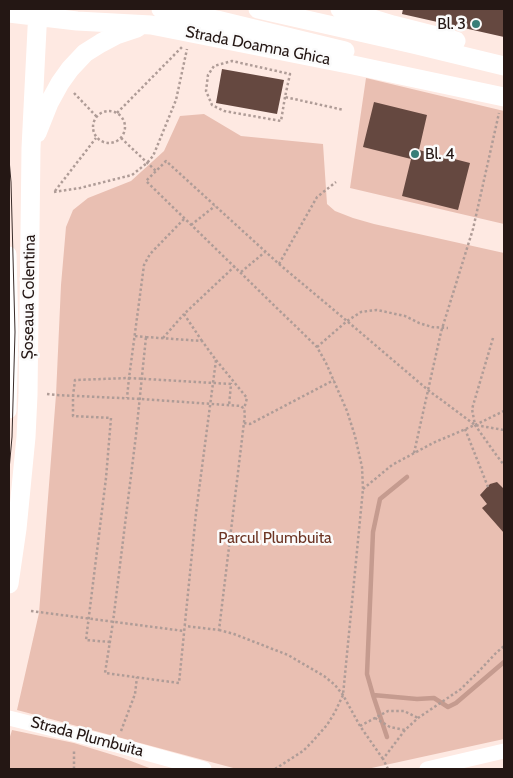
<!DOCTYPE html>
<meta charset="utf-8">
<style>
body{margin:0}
#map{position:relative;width:513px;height:778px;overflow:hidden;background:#fee9e2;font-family:Cabin,sans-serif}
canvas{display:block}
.frame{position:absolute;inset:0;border:10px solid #241714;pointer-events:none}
</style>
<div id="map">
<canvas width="513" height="778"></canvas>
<div class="frame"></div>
</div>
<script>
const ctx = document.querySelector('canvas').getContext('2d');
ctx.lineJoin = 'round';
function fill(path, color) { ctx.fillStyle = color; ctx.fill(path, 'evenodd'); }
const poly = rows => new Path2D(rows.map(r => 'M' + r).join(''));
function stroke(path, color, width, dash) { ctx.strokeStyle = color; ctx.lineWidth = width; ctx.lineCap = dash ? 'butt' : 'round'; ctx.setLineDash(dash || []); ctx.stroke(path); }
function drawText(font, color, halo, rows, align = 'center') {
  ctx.font = font + ' Cabin,sans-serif'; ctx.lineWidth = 5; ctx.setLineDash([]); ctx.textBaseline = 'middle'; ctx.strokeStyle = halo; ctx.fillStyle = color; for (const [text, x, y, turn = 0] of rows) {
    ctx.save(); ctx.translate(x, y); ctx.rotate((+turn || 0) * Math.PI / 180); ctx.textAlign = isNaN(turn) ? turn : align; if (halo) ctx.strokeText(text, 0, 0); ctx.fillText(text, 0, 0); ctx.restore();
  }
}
const green = poly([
 [366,78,504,111,504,224,350,188],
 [204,114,241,136,323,144,327,204,335,211,353,218,374,224,504,253,504,739,367,769,237,769,17,710,39,613,56,395,61,285,66,227,73,210,88,198,131,181,164,151,180,116],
 [12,730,74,743,123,758,152,769,9,769,9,740]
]);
const stream = poly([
 [407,477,380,499,373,532,367,674,373,695,417,699,434,698,448,707,456,703,504,662],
 [373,695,387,737]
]);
const building = poly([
 [403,9,504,9,504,37,402,14],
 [222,69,284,80,277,114,216,103],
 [374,102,427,115,419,150,470,163,458,210,402,196,411,159,363,147],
 [497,482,504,489,504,533,482,508,487,504,480,495,490,484]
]);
const path = poly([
 [74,93,96,116],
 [285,97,281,121,224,111,212,105,206,91,208,75,214,66,232,61,290,74,285,97,344,110],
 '93 127a16 16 0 1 1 32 0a16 16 0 1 1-32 0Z',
 [117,113,182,47],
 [121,138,156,171],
 [55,191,96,138],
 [54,192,80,188,132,175,147,163,153,156,156,149,176,100,187,49],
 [184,219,150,254,144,265,129,378,231,384,229,406],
 [191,225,215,206],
 [279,264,317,197,336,182],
 [241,272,265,252],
 [135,336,146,337],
 [146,337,202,341,216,360,196,513,179,683,105,673,113,622,136,435,146,337],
 [163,338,184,314],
 [493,338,472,409,475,425,497,456,504,465],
 [202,341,184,314,235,266],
 [317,347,347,321,361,312,368,311,377,310,405,316,419,323,432,327,448,328],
 [216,360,247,398,244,409],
 [47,394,56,395,141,399,241,406,244,409,245,414,219,630,185,626],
 [244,423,250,424,334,380],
 [465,429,488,487],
 [414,453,441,332,473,229,499,113],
 [363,489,392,465,433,443,475,425,504,411],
 [31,611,184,631],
 [219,630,234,634,288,655,324,676,335,685,343,695,360,726,383,759],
 [110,642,86,640,106,478,111,418,73,416,73,396,75,380,129,378,127,398],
 [375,718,390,727,405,730],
 [360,726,388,711,404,711,418,718],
 [121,731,135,694,137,677],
 [74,769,74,750],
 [275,769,303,751,312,742,327,725,335,712,343,695,363,489,362,467,355,436,347,411,326,363,317,347,146,181,166,161,279,264,347,321,428,390,475,425,504,430],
 [388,769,383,759,405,730,418,718,461,689,480,670,496,653,504,646]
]);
const minor = poly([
 [9,254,11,332,9,411],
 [9,718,117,745,204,769],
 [427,769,504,751]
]);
const major = poly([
 [161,9,217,20,345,51],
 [258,9,413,44,504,66],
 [340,9,393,25,456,41],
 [9,13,77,21,151,25,353,65,504,97],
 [37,133,49,103,60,83,70,69,85,53,101,43,116,35,137,28],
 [9,584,17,529,26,437,28,395,31,148,38,9]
]);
const tram = poly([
 [9,159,11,182,15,332,12,437,9,470]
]);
const markers = [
 [476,24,5,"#377e78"],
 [415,154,5,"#377e78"]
];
const poiNames = [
 ["Bl. 3",466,24],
 ["Bl. 4",425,154,"left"]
];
const streetNames = [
 ["Strada Doamna Ghica",258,46,11],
 ["Șoseaua Colentina",29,297,-89],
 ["Strada Plumbuita",87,737,15]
];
const parkNames = [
 ["Parcul Plumbuita",275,538]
];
fill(green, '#e9bfb2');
stroke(stream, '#c59b8f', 4.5);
fill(building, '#654840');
stroke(path, '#af9c97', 2.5, [2.5, 2.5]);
stroke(minor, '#fff', 15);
stroke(major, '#fff', 19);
stroke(tram, '#3a2c29', 1);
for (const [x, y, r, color] of markers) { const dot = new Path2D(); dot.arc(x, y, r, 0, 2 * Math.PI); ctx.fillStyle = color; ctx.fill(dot); stroke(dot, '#fbfbfb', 2); }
drawText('16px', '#241714', '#fbfbfb', poiNames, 'right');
drawText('16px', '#241714', '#fbfbfb', streetNames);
drawText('16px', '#6d3625', '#fbfbfb', parkNames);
</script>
